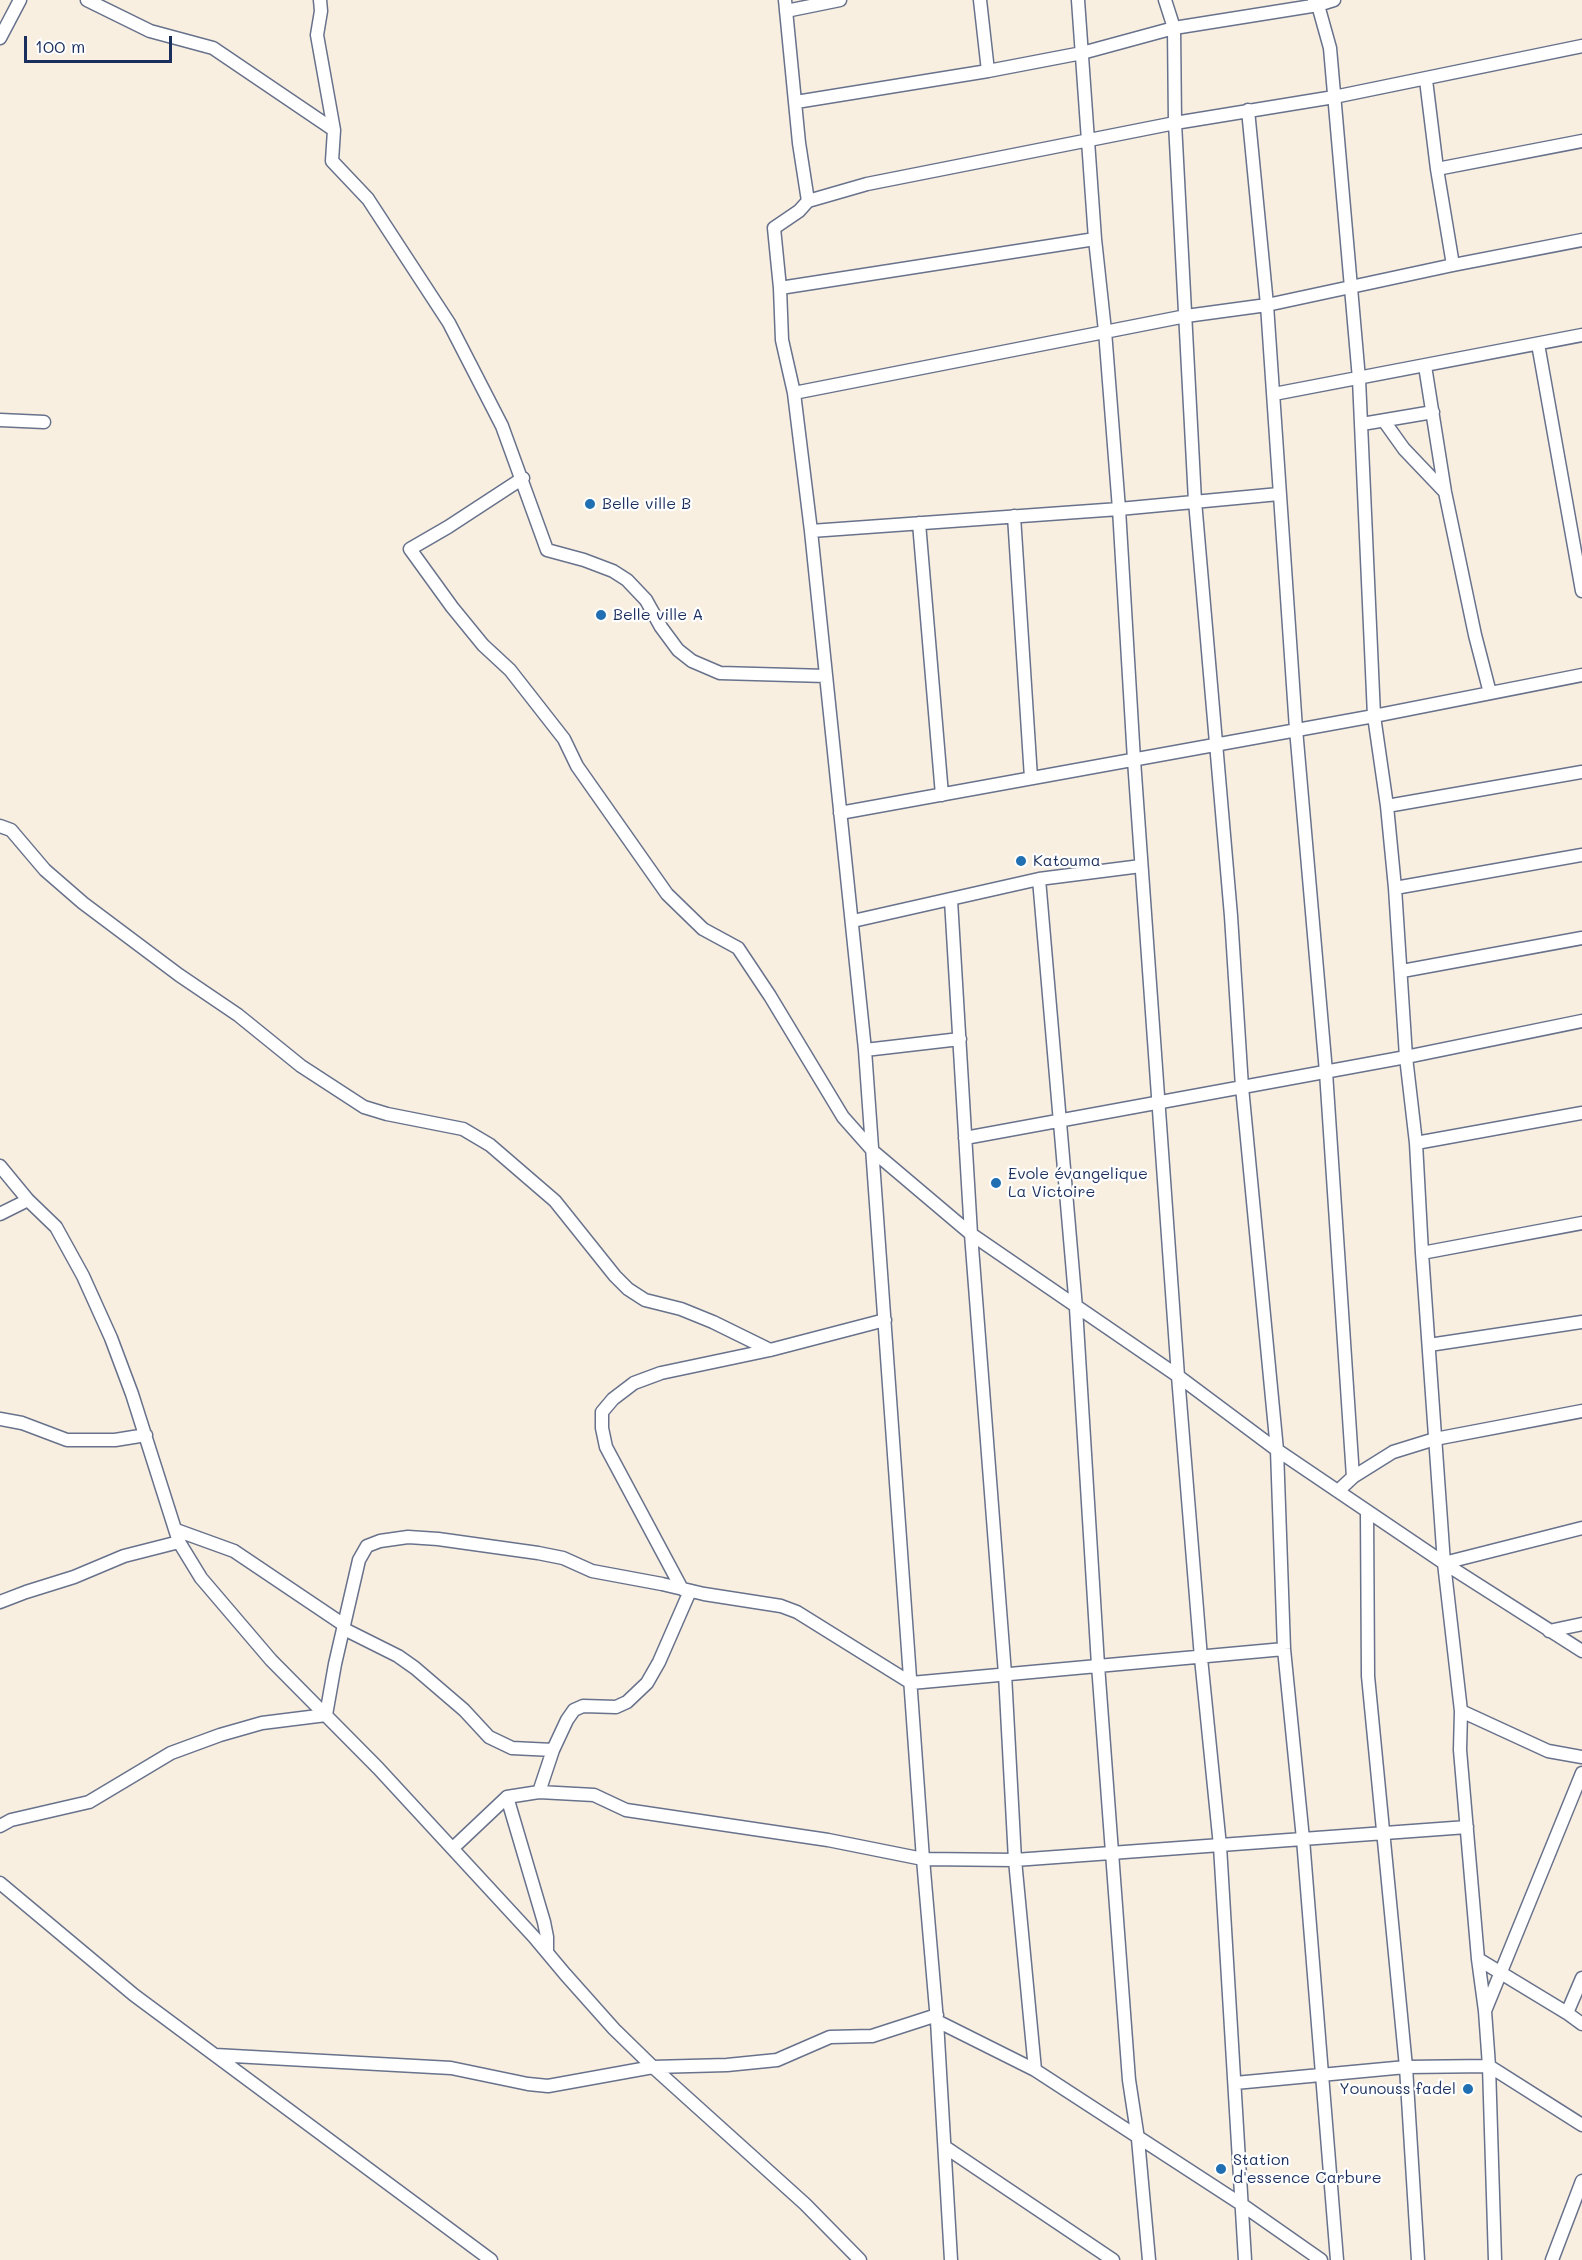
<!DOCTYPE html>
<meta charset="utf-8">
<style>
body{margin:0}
#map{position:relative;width:1582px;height:2260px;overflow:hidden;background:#f8efe0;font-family:Mali,sans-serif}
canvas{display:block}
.scale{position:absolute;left:24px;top:36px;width:148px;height:27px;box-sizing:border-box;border:3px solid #1b2f5e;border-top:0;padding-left:8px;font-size:18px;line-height:21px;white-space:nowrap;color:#1b2f5e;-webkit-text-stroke:4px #fff;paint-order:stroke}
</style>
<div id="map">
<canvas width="1582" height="2260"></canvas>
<div class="scale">100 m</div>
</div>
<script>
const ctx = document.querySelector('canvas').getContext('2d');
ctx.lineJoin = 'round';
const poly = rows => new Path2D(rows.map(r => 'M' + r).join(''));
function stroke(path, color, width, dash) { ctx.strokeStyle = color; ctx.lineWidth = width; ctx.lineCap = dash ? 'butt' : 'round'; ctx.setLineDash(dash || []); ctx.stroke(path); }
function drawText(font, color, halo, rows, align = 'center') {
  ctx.font = font + ' Mali,sans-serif'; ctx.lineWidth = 4.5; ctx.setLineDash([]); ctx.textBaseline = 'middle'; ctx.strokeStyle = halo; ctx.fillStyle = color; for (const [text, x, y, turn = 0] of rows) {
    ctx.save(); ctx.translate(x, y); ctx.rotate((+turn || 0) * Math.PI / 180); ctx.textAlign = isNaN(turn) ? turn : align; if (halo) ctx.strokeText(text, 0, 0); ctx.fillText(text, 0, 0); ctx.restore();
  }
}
const street = poly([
 [87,0,150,31,213,48,334,130],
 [320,0,321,11,317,35,334,130,332,161,368,199,449,323,502,426,547,550,584,560,613,571,627,580,646,600,661,627,678,650,692,661,720,673,826,676],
 [785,0,799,143,808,201,799,211,774,228,780,288,782,340,794,393,811,531,865,1050,923,1859,937,2021,951,2260],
 [980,0,988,71],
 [1078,0,1095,239,1105,331,1119,509,1134,760,1178,1376,1201,1658,1220,1846,1245,2260],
 [1165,0,1174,28,1175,123,1195,501,1231,916,1242,1087,1277,1450,1284,1649,1303,1839,1337,2260],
 [1314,0,1318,5,1330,48,1359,379,1374,716,1387,806,1395,888,1406,1057,1416,1143,1422,1253,1444,1563,1461,1711,1460,1750,1478,1959,1485,2011,1489,2066,1495,2260],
 [786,11,840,0],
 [0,38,20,0],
 [1426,80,1437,169,1453,265],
 [796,102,988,71,1082,53,1174,28,1318,5,1334,0],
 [1248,110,1267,305,1296,729,1326,1072,1353,1477],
 [1437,169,1582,141],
 [808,201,867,184,1175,123,1334,97,1582,46],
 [780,288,1095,239],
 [1538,344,1582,591],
 [1425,366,1445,492,1475,635,1490,693],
 [794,393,1186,316,1267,305,1453,265,1582,240],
 [1274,394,1582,335],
 [0,420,44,422],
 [1384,421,1404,449,1445,492],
 [1362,424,1433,412],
 [523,478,448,527,410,549,452,607,483,645,510,670,564,739,577,766,667,894,703,929,738,948,770,996,843,1117,874,1152,971,1234,1178,1376,1277,1450,1444,1563,1582,1651],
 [1014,516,1031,778],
 [919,523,942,795],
 [811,531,1119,509,1279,494],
 [1387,806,1582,772],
 [840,813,1374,716,1582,675],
 [0,826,11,830,45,870,83,903,179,975,238,1015,301,1066,364,1107,387,1114,463,1129,490,1145,555,1201,615,1276,628,1289,645,1300,681,1309,713,1322,770,1350],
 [1039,879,1076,1308,1098,1665,1129,2080,1138,2139,1149,2260],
 [1395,888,1582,855],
 [951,900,971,1234,1005,1674,1015,1860,1035,2070],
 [853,921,1039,879,1141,866],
 [1402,971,1582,938],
 [865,1050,960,1039],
 [965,1138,1406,1057,1582,1021],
 [1416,1143,1582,1113],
 [0,1166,28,1200,56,1227,83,1276,111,1338,132,1394,179,1542,201,1578,271,1660,378,1768,534,1937,565,1974,614,2029,653,2067,805,2204,860,2260],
 [0,1214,28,1200],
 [1422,1253,1582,1223],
 [1429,1345,1582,1322],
 [0,1419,22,1423,67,1440,115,1440,146,1435],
 [1338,1491,1353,1477,1393,1452,1435,1439,1582,1411],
 [1367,1512,1368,1676,1406,2067,1418,2260],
 [176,1530,234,1551,344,1625],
 [1444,1563,1582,1528],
 [682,1589,606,1447,602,1428,602,1412,613,1399,634,1383,661,1373,770,1350,885,1320],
 [0,1602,26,1592,74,1577,124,1556,179,1542],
 [344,1629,398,1656,415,1668,464,1710,489,1737,512,1748,553,1750],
 [1549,1631,1582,1624],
 [1461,1711,1548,1751,1582,1757],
 [539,1792,553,1750,567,1720,574,1710,583,1706,616,1707,627,1702,647,1683,659,1662,690,1591],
 [507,1797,544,1922,547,1937,547,1952],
 [0,1826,11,1820,89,1802,171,1753,220,1735,262,1723,326,1715,335,1664,359,1560,367,1546,380,1541,408,1537,438,1539,538,1553,563,1558,592,1571,662,1584,704,1594,781,1606,797,1612,911,1683,1284,1649],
 [453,1848,507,1797,539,1792,594,1795,626,1810,828,1840,923,1859,1015,1860,1467,1827],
 [0,1883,134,1995,491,2260],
 [1478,1959,1567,2013,1582,2024],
 [1485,2011,1582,1773],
 [1567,2013,1582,1978],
 [937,2021,1035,2070,1241,2204,1321,2260],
 [215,2055,451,2068,528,2084,548,2086,653,2067,727,2065,777,2060,830,2037,872,2036,937,2015],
 [1235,2083,1406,2067,1489,2066,1582,2125],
 [945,2147,1113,2260],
 [1552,2260,1582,2181]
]);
const markers = [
 [590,504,6,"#1f6fb2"],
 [601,615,6,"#1f6fb2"],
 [1021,861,6,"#1f6fb2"],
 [996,1183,6,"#1f6fb2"],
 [1468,2089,6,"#1f6fb2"],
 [1221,2169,6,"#1f6fb2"]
];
const poiNames = [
 ["Belle ville B",602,504],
 ["Belle ville A",613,615],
 ["Katouma",1033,861],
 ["Evole évangelique",1008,1174],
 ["La Victoire",1008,1192],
 ["Younouss fadel",1456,2089,"right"],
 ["Station",1233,2160],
 ["d'essence Carbure",1233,2178]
];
stroke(street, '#68728c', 15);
stroke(street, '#fff', 12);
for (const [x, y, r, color] of markers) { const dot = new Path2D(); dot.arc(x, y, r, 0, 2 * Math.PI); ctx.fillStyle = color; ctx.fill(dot); stroke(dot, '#fff', 2); }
drawText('16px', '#1b2f5e', '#fff', poiNames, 'left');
</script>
